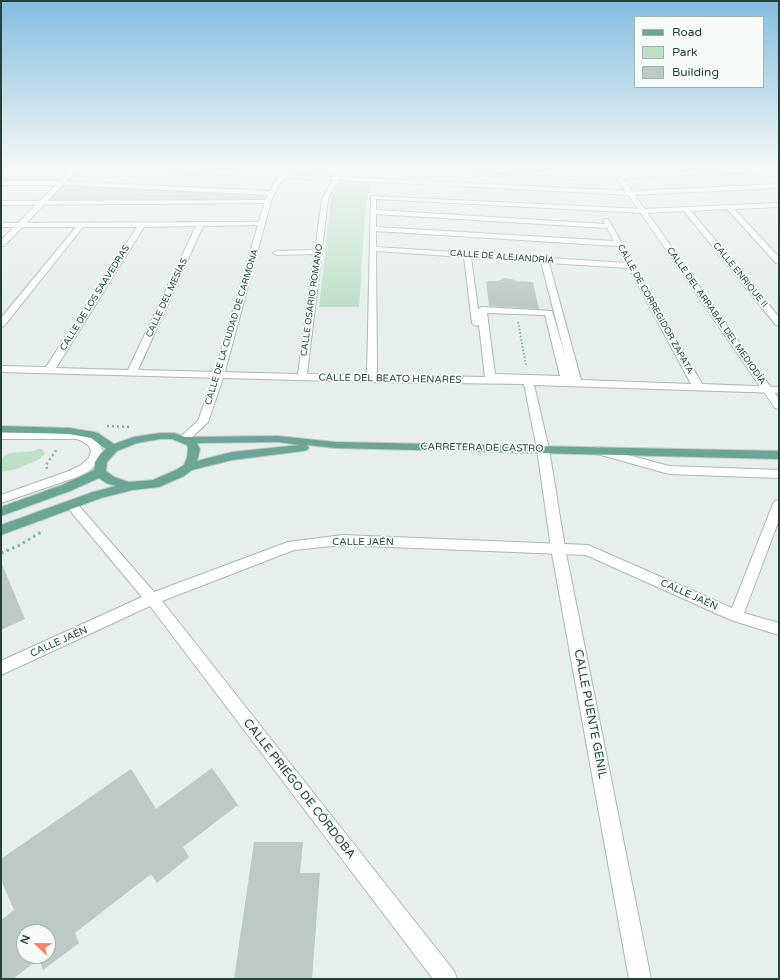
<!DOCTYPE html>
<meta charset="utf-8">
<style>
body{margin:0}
#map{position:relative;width:780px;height:980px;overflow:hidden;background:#e6efeb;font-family:"Varela Round",sans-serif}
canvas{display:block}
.frame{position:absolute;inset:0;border:2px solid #24423a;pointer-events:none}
.legend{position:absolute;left:634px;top:16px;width:130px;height:72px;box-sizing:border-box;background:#f7fbf9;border:1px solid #a3b1ad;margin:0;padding:5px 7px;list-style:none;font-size:12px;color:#24423a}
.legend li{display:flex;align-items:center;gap:8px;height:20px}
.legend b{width:20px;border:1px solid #a3b1ad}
.north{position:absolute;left:16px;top:924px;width:40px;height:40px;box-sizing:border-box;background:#f7fbf9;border:1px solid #a3b1ad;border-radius:50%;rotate:292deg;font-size:11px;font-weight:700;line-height:16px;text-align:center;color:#24423a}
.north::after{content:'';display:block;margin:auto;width:14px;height:18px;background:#f4845f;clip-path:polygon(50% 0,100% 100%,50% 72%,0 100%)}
</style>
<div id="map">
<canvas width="780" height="980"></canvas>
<div class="frame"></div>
<ul class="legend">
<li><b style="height:5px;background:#6aa596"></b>Road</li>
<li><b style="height:11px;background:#bfe0c8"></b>Park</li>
<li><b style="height:11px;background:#bbcac4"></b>Building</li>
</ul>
<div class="north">N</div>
</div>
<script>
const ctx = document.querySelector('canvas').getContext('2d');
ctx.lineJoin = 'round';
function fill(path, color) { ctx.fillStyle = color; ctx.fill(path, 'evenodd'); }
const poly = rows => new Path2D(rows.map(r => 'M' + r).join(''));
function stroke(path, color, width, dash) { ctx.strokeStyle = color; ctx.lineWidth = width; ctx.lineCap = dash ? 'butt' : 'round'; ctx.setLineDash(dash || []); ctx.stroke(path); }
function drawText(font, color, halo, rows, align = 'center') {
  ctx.font = font + ' "Varela Round",sans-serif'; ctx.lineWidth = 3.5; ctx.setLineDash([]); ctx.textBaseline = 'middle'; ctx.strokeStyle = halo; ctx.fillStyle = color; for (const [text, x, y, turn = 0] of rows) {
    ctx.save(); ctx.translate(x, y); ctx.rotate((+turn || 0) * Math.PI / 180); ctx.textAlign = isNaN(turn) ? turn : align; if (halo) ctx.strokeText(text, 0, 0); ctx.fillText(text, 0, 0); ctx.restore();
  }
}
const green = poly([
 [340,182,373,183,366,202,359,307,319,307,331,199],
 [60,186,266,195,262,201,46,200],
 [38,449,42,449,45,453,40,459,17,469,1,472,1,458,9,453,34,451]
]);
const building = poly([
 [504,278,512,279,517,281,533,282,539,309,489,306,486,281,498,281],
 [1,562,25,619,1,630],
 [212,768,238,805,183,847,189,857,157,883,151,874,75,933,79,943,43,970,39,959,13,979,1,979,1,920,14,910,1,880,1,859,131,769,156,809],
 [24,932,48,932,48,956,24,956],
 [254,842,303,842,300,873,320,873,312,979,234,979]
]);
const pathFar2 = poly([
 [518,322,526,365]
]);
const pathFar1 = poly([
 [107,426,131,427],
 [47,469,46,465,57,449]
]);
const path = poly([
 [1,553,18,546,43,531]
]);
const street = poly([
 [105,167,135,167,631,191,779,184,779,188,631,195,339,180,328,199,307,374,367,375,371,196,643,209,779,203,779,207,734,209,779,257,779,263,776,263,727,209,691,211,779,317,779,326,776,325,684,211,643,213,376,199,376,210,605,224,603,220,604,219,608,219,702,384,779,387,779,393,534,385,549,449,547,451,543,453,539,451,537,449,524,384,372,382,1,372,1,366,46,367,137,227,83,227,4,326,1,327,1,318,76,227,1,227,1,223,262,222,265,224,264,225,203,226,138,370,298,374,314,254,277,255,273,253,277,251,315,250,322,199,333,180,108,169,105,167],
 [376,214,607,228,614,241,376,227,376,214],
 [196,226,128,370,56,368,144,227,196,226],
 [376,231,617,246,626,263,376,247,376,231],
 [376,251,464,257,472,323,476,326,479,325,485,377,377,375,376,251],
 [471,258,541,262,566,359,552,311,482,307,478,309,471,258],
 [549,263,629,268,691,384,581,380,549,263],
 [487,313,545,315,560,376,495,374,487,313],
 [404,167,439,167,619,174,779,167,779,171,619,178,407,169,404,167],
 [1,181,60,181,271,191,274,193,271,195,60,185,1,185,1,181],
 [270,200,270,202,268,203,1,205,1,201,270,200],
 [1,433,77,433,90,436,98,442,103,451,98,463,89,471,77,477,1,503,1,495,69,471,81,465,89,458,91,451,89,446,82,441,77,439,1,439,1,433],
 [598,447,669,466,779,470,779,478,669,474,594,453,592,451,594,449,598,447],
 [779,500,779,520,744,613,779,623,779,635,731,620,586,555,343,545,294,550,162,601,454,971,457,979,433,979,150,606,1,675,1,661,142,597,72,513,70,510,72,507,76,506,80,507,154,592,288,542,343,535,588,545,732,608,773,504,775,501,779,500]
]);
const secondary = poly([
 [74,167,80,167,4,246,1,246,1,240,74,167],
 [289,167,295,167,279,185,271,201,224,375,208,422,188,441,180,441,178,439,180,437,198,421,214,375,265,201,274,183,289,167],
 [609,167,615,167,779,399,779,409,775,408,609,167],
 [543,445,547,447,549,449,565,548,651,979,629,979,551,548,537,449,539,447,543,445]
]);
const primary = poly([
 [1,426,69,428,94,432,98,433,114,444,134,437,160,433,174,433,185,437,278,436,335,442,779,451,779,459,335,448,307,445,309,448,307,450,303,451,232,460,192,470,184,476,159,487,132,490,101,498,1,535,1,525,93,492,116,486,106,483,99,478,70,491,1,516,1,507,62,485,94,470,95,462,100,454,106,449,91,438,69,434,1,432,1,426],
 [160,439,172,439,187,445,188,449,187,458,184,465,176,470,153,480,129,482,114,477,106,471,107,462,117,451,137,443,160,439],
 [278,442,300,445,232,452,197,461,200,449,197,443,278,442]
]);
const farStreetnames = [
 ["CALLE DE ALEJANDRÍA",502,257,4],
 ["CALLE ENRIQUE II",740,275,51],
 ["CALLE DE LOS SAAVEDRAS",95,298,-58],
 ["CALLE DEL MESÍAS",167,298,-65],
 ["CALLE OSARIO ROMANO",312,300,-82],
 ["CALLE DE CORREGIDOR ZAPATA",655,309,61],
 ["CALLE DEL ARRABAL DEL MEDIODÍA",716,316,55],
 ["CALLE DE LA CIUDAD DE CARMONA",232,327,-73]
];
const streetNames = [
 ["CALLE DEL BEATO HENARES",390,379,1],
 ["CARRETERA DE CASTRO",482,448,1],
 ["CALLE JAÉN",363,542],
 ["CALLE JAÉN",689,595,24],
 ["CALLE JAÉN",59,642,-24]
];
const nearStreetnames = [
 ["CALLE PUENTE GENIL",590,714,79],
 ["CALLE PRIEGO DE CÓRDOBA",299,789,52]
];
fill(green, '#bfe0c8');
fill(building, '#bbcac4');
stroke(street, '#a8b8b2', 2);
stroke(secondary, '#a4bbb3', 2);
stroke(primary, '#c2cac8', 2);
stroke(pathFar2, '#86b3a5', 2, [1.5, 2]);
stroke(pathFar1, '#86b3a5', 2.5, [2, 3]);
stroke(path, '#86b3a5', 3, [2.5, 3.5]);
fill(street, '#fff');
fill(secondary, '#fff');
fill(primary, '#6aa596');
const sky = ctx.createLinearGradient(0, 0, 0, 304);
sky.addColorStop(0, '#84bce0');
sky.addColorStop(0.55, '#f4f8f6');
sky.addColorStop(1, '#f4f8f600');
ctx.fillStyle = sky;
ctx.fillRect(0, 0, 780, 304);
drawText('9px', '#24423a', '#f7fbf9', farStreetnames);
drawText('10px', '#24423a', '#f7fbf9', streetNames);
drawText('12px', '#24423a', '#f7fbf9', nearStreetnames);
</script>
